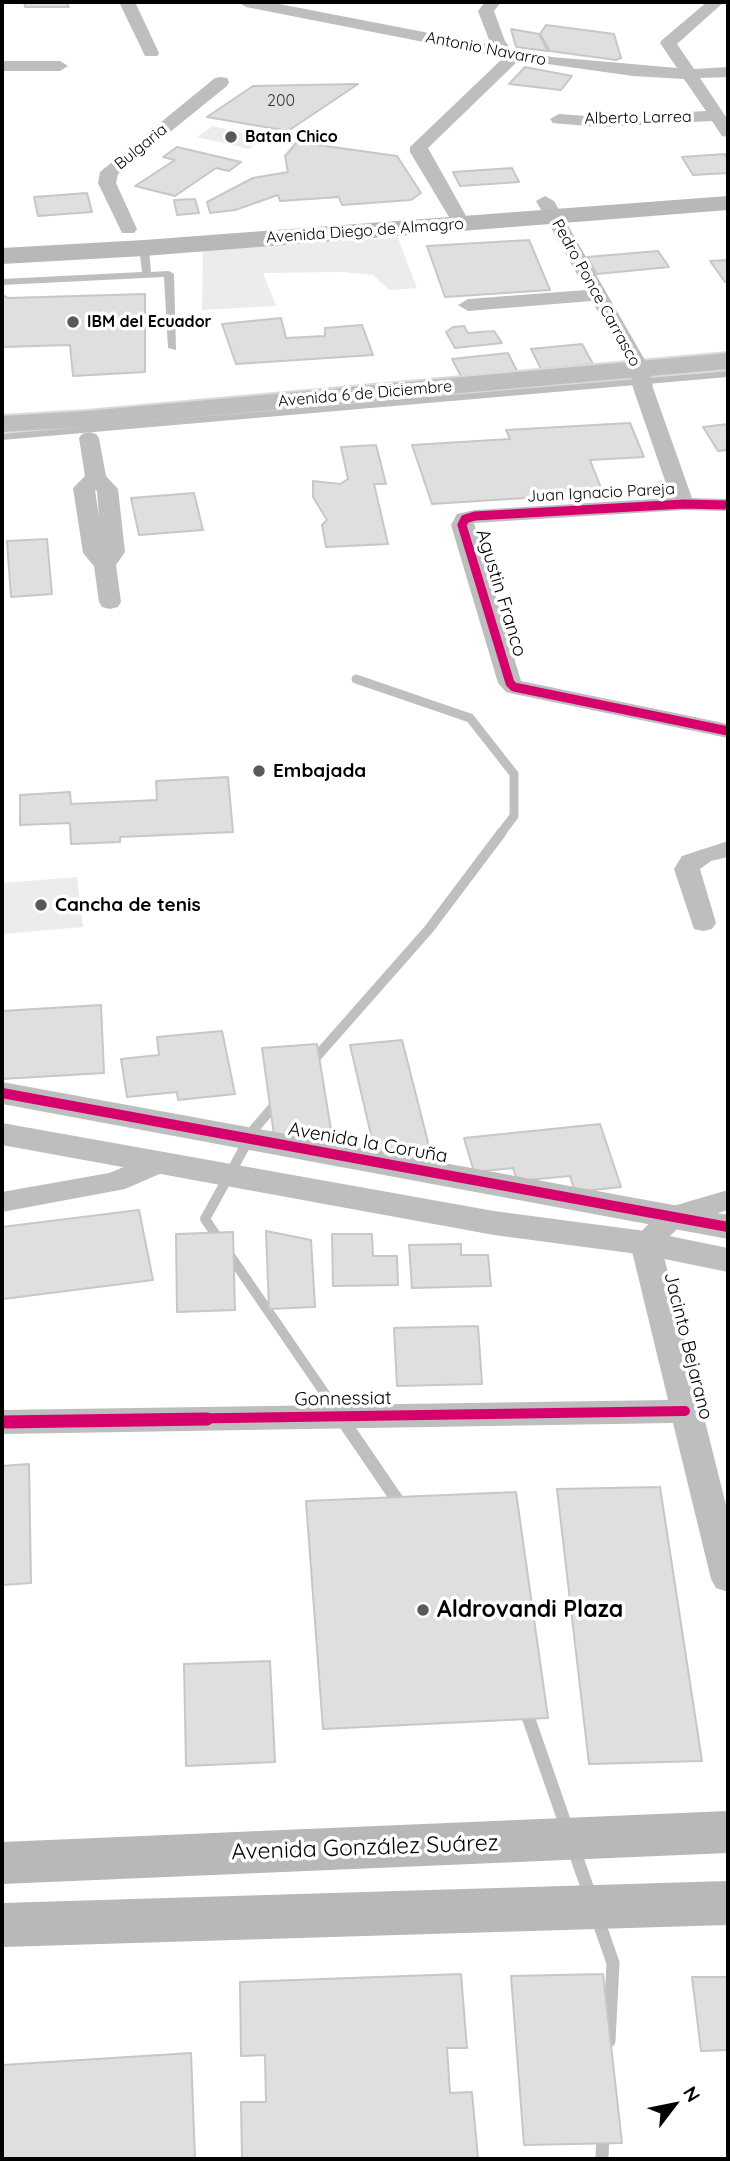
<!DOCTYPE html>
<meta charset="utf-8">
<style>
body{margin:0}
#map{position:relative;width:730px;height:2161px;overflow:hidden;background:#fff;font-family:Quicksand,sans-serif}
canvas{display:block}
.frame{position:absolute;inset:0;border:4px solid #000;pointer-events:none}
.north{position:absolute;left:639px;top:2070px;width:70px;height:70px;-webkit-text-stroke:5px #fff;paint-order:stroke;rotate:58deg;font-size:19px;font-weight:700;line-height:28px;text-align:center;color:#000}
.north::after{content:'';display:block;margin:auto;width:24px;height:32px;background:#000;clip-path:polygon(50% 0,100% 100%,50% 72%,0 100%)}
</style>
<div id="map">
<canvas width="730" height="2161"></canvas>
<div class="frame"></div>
<div class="north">N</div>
</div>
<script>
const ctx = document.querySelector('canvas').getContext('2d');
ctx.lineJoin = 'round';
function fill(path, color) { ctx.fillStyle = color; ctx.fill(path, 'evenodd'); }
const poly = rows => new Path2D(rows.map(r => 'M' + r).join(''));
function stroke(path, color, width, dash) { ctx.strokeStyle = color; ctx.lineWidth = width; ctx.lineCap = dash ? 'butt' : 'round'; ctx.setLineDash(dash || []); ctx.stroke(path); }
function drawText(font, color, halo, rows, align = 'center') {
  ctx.font = font + ' Quicksand,sans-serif'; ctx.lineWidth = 7; ctx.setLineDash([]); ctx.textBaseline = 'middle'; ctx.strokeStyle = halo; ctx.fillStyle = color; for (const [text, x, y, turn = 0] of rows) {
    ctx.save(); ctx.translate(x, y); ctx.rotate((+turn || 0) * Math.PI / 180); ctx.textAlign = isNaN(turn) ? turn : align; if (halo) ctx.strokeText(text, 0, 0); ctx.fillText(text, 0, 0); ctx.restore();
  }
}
const green = poly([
 [213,126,265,138,249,149,197,137],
 [398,238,417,288,390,290,373,275,342,272,263,273,276,306,202,310,203,248],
 [77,877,83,927,2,934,2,883]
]);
const streamFar2 = poly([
 [356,679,470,718,514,774,514,816,501,833]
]);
const streamFar1 = poly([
 [311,1063,429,929,502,832],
 [280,1099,255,1128,205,1219,343,1420]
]);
const stream = poly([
 [342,1419,402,1507],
 [525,1708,567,1829],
 [573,1847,591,1898],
 [597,1917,613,1963,609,2041],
 [602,2159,603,2131]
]);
const building = poly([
 [24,2,66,2,69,7,25,7,24,2],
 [546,25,614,34,621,58,616,60,550,51,540,34,546,25],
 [511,29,539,34,548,51,516,47,511,29],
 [525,67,572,76,561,90,509,84,525,67],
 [358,84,288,131,207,117,253,86,358,84],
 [297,142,397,156,421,193,411,200,342,205,339,197,280,201,278,195,235,210,210,213,207,202,253,178,288,172,285,156,297,142],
 [177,147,241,162,229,171,216,168,175,196,135,186,175,160,163,157,177,147],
 [725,154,728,160,728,173,693,175,682,157,725,154],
 [512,168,519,182,460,186,453,172,512,168],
 [87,193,92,212,38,216,34,197,87,193],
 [195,199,199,213,177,215,174,200,195,199],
 [529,240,550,290,445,297,427,246,529,240],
 [658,251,669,267,597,274,587,257,658,251],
 [728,260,728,282,725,282,710,261,728,260],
 [145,294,145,372,73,376,70,345,2,347,2,295,8,298,145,294],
 [281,318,286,338,325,336,325,328,362,325,373,355,236,364,222,324,281,318],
 [464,326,468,333,494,331,502,343,455,348,446,332,453,327,464,326],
 [582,344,593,364,541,369,531,349,582,344],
 [508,353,518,373,462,378,452,359,508,353],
 [630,423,644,457,590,460,603,493,432,504,412,445,510,439,506,430,630,423],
 [728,424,728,450,718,451,703,427,728,424],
 [376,445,386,484,374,484,388,544,326,547,322,525,327,520,313,497,313,481,340,484,348,479,341,447,376,445],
 [194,493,203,530,139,535,131,498,194,493],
 [47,539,52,594,11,597,7,541,47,539],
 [228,777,233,832,120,837,120,842,71,844,70,823,20,825,20,795,70,792,71,804,157,800,156,781,228,777],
 [101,1005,104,1073,2,1079,2,1011,101,1005],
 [222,1031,235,1094,178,1100,177,1092,127,1097,121,1059,159,1055,157,1037,222,1031],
 [402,1040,432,1158,401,1161,398,1150,375,1152,350,1045,402,1040],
 [317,1044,333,1142,305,1144,303,1133,274,1135,262,1048,317,1044],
 [600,1124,621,1187,575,1192,570,1176,517,1181,513,1168,474,1172,464,1138,600,1124],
 [139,1210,153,1280,3,1299,2,1227,139,1210],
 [266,1231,311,1240,315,1307,269,1309,266,1231],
 [233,1232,235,1310,177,1312,176,1234,233,1232],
 [332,1234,372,1234,373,1256,397,1256,398,1285,333,1286,332,1234],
 [461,1244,461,1255,488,1255,491,1286,412,1288,409,1245,461,1244],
 [478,1326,482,1384,397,1386,394,1328,478,1326],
 [29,1464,31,1583,2,1585,2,1466,29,1464],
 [660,1487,702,1761,589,1764,557,1489,660,1487],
 [516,1492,548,1718,323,1729,306,1501,516,1492],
 [270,1661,275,1762,186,1766,184,1664,270,1661],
 [461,1974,467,2048,447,2048,450,2093,472,2092,478,2159,242,2159,241,2102,266,2102,265,2055,241,2056,240,1982,461,1974],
 [603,1974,622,2143,524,2145,511,1976,603,1974],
 [692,1977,728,1977,728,2050,701,2051,692,1977],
 [191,2053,195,2159,2,2159,2,2065,191,2053]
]);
const service = poly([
 [144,245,149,248,151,272,169,271,174,274,176,350,168,348,164,277,2,285,2,279,142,272,139,248,144,245],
 [728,371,728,377,2,440,2,434,728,371]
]);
const minor = poly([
 [119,2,135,2,159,53,157,56,145,56,119,2],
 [238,2,269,2,491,45,478,11,485,2,501,2,494,11,505,41,511,49,552,57,677,68,660,43,662,40,707,2,724,2,677,44,694,69,728,67,728,77,700,78,728,120,728,137,722,136,712,121,599,127,553,123,550,119,559,114,599,117,706,111,684,79,633,76,519,60,428,148,470,223,467,227,455,227,410,152,410,147,502,59,500,57,246,7,238,2],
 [2,61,60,61,68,66,60,71,2,71,2,61],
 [221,77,227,78,229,82,227,86,118,174,116,183,137,229,134,233,122,233,98,183,100,172,215,78,221,77],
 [545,196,554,201,650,369,653,388,692,498,728,499,728,511,684,510,474,523,521,681,728,724,728,738,514,694,506,692,498,683,451,525,457,514,475,510,671,498,633,388,630,369,592,301,468,311,458,305,468,299,586,290,536,201,545,196],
 [89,432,96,434,99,438,106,476,118,489,125,552,116,565,121,602,118,607,110,609,102,607,99,602,94,566,83,553,73,488,85,476,79,438,82,434,89,432],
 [95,490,97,491,99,517,95,490],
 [728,841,728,857,711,861,700,869,716,923,712,929,703,931,694,929,674,869,682,856,728,841],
 [161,1152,171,1155,175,1162,171,1169,125,1189,2,1212,2,1192,109,1173,161,1152],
 [728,1190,728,1210,683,1223,661,1245,728,1513,728,1592,716,1588,711,1579,673,1423,2,1434,2,1410,668,1400,630,1243,663,1209,728,1190]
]);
const tertiary = poly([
 [2,1082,728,1215,728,1239,2,1104,2,1082],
 [2,1123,494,1211,645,1231,728,1248,728,1272,645,1255,494,1235,2,1145,2,1123]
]);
const secondary = poly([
 [728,196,728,210,144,256,2,264,2,248,144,240,728,196],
 [728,1811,728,1853,2,1884,2,1842,728,1811],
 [728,1881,728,1925,2,1947,2,1903,728,1881]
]);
const primary = poly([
 [728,353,728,369,86,427,2,432,2,416,86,411,728,353]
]);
const cyclewayFar2 = poly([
 [728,505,684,504,475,516,465,519,462,525,510,683,514,687,728,731]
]);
const cyclewayFar1 = poly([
 [2,1093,728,1227],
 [98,1420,685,1411]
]);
const cycleway = poly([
 [2,1422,207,1419]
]);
const markers = [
 [231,137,7,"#595959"],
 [73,322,7,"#595959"],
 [259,771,7,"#595959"],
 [41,905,7,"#595959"],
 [423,1610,7,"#595959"]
];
const farStreetnames = [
 ["Antonio Navarro",486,49,11],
 ["Alberto Larrea",638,118,-1],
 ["Bulgaria",141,147,-39],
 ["Avenida Diego de Almagro",365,231,-4],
 ["Pedro Ponce Carrasco",596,293,61],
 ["Avenida 6 de Diciembre",365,394,-5],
 ["Juan Ignacio Pareja",601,493,-3]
];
const numberNames = [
 ["200",281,101]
];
const farPoinames = [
 ["Batan Chico",245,137],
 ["IBM del Ecuador",87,322]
];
const streetNames = [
 ["Agustin Franco",501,593,73],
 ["Avenida la Coruña",368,1143,10],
 ["Jacinto Bejarano",688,1346,76],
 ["Gonnessiat",343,1399,-1]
];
const poiNames = [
 ["Embajada",273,771],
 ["Cancha de tenis",55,905]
];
const nearPoinames = [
 ["Aldrovandi Plaza",437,1610]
];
const nearStreetnames = [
 ["Avenida González Suárez",365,1848,-2]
];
fill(green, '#ececec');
stroke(streamFar2, '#bfbfbf', 9);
stroke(streamFar1, '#bfbfbf', 10);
stroke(stream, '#bfbfbf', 13);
fill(building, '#dfdfdf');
stroke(building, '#c7c7c7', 2);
stroke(primary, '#dbdbdb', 4);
fill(service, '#bebebe');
fill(minor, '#bebebe');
fill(tertiary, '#bebebe');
fill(secondary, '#b8b8b8');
fill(primary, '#bebebe');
stroke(cyclewayFar2, '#d6006c', 9);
stroke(cyclewayFar1, '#d6006c', 10);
stroke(cycleway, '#d6006c', 13);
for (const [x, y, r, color] of markers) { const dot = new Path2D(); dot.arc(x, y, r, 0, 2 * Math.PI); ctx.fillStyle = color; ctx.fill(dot); stroke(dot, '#fff', 2.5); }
drawText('16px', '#000', '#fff', farStreetnames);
drawText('16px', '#383838', null, numberNames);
drawText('bold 16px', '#000', '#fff', farPoinames, 'left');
drawText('19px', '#000', '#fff', streetNames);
drawText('bold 19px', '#000', '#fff', poiNames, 'left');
drawText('bold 23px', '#000', '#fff', nearPoinames, 'left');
drawText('23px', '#000', '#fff', nearStreetnames);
</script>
